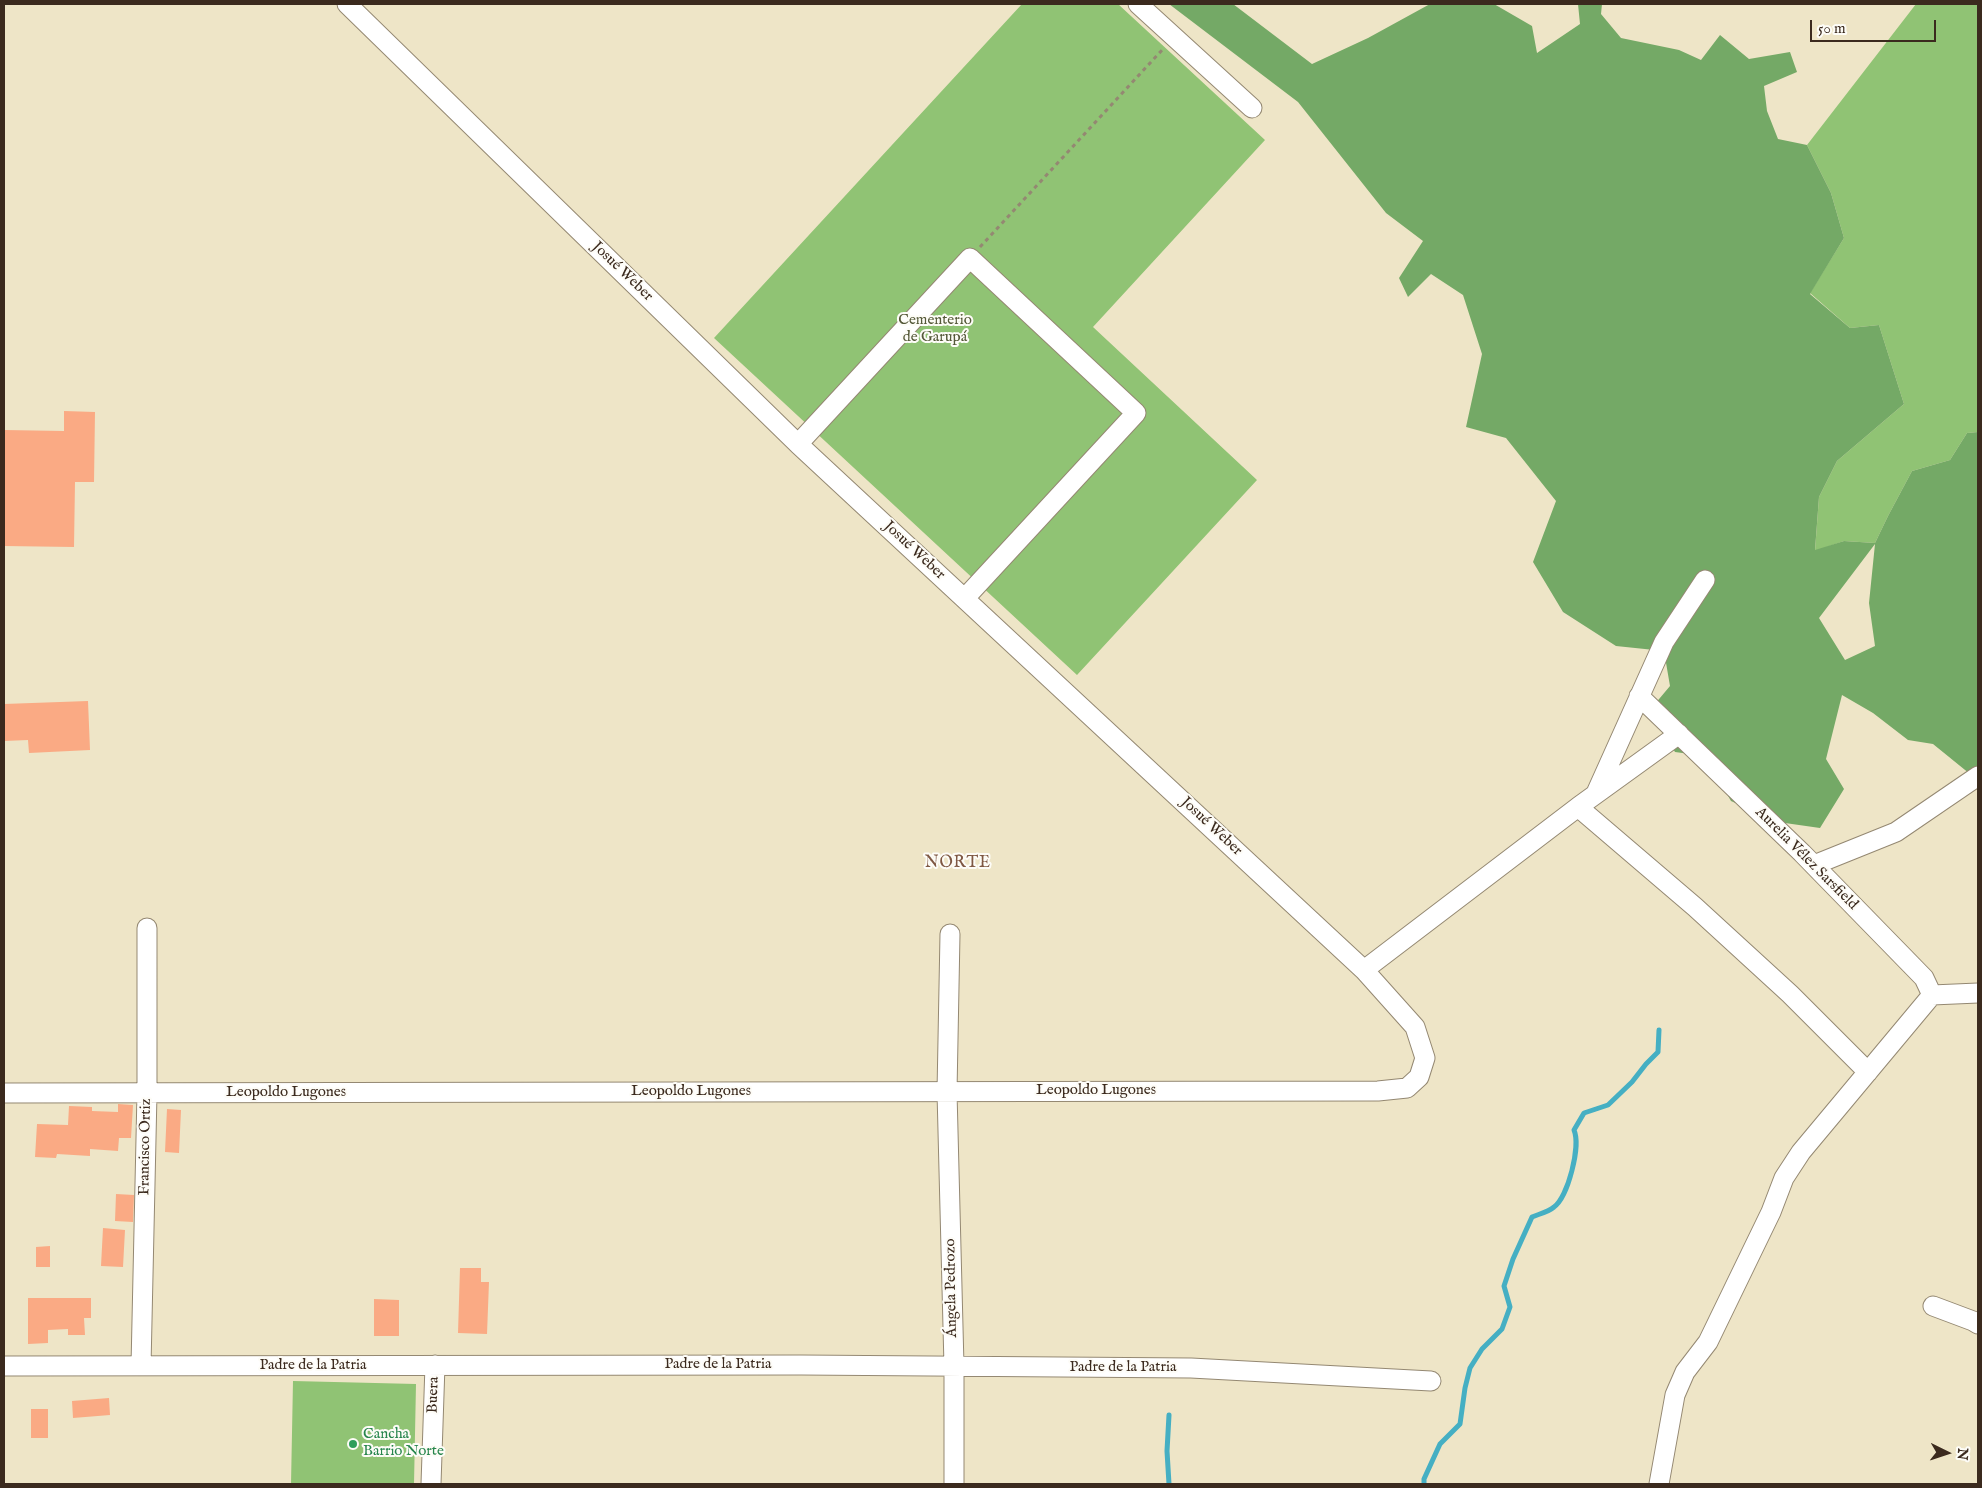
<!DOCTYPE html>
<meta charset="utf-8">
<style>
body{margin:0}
#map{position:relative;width:1982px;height:1488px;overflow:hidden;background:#eee5c7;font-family:"IM FELL English",serif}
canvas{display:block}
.frame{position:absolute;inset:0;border:5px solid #3b2a1e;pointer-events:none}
.north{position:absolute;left:1922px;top:1428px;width:50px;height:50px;-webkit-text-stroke:4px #fdfcf7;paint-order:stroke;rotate:94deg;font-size:14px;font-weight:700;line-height:20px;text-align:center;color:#3b2a1e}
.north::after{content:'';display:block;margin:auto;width:18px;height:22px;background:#3b2a1e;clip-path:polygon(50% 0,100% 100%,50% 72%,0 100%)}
.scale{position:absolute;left:1810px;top:20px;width:126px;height:22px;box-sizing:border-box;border:2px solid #3b2a1e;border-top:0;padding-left:6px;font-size:15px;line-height:18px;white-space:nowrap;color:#3b2a1e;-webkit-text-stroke:4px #fdfcf7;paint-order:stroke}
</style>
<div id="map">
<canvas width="1982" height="1488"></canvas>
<div class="frame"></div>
<div class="north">N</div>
<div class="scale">50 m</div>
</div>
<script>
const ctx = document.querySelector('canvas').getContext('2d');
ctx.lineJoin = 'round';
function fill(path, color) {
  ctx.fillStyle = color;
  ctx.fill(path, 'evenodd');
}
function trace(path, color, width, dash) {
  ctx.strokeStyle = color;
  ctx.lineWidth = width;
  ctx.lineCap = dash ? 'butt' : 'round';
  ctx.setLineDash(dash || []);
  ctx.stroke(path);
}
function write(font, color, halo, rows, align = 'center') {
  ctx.font = font + ' "IM FELL English",serif';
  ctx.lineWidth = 4;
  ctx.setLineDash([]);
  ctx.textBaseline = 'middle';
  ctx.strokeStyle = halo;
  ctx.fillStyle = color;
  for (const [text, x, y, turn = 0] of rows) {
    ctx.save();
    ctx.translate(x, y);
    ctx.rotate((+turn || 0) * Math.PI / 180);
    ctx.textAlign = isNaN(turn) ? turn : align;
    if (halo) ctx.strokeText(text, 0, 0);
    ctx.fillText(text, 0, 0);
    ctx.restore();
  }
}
const green = new Path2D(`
 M1022,4H1118L1265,140L1093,327L1257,480L1077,675L714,338Z
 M1916,4H1978V432L1967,433L1950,460L1912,471L1888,516L1875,543L1844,541L1815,551L1819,497L1837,461L1904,404L1879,325L1850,328L1810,293L1844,238L1831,193L1807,145Z
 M293,1381L416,1384L414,1484H291Z`);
const forest = new Path2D(`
 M1169,4H1233L1312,64L1368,38L1430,4H1494L1532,26L1537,53L1580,24L1578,4H1602L1601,14L1621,38L1679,50L1701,60L1720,35L1749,59L1790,52L1797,72L1764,86L1767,111L1778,139L1807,145L1831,193L1844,238L1810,294L1850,328L1879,325L1904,404L1837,461L1819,497L1815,550L1844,541L1875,543L1888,516L1912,471L1950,460L1967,433L1978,432V784L1970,774L1933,744L1908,740L1873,713L1842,695L1826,759L1844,789L1820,828L1778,822L1731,801L1705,756L1675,752L1649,711L1670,686L1664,651L1616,646L1563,612L1533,562L1556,501L1506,438L1466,427L1482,354L1463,295L1431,274L1408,297L1399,278L1423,241L1386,213L1298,102ZM1875,544L1869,603L1875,646L1845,660L1819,618Z`);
const stream = new Path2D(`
 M1169,1484L1167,1451L1169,1415
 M1424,1484V1479L1440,1444L1460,1424L1465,1388L1470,1368L1482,1349L1502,1329L1510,1307L1504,1286L1513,1259L1532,1217C1539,1214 1548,1212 1554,1207C1568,1197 1581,1146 1574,1130L1584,1113L1608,1105L1632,1082L1646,1064L1658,1052L1659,1030`);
const building = new Path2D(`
 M64,411L95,412L94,482H75L74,547L4,546V430L64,431Z
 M88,701L90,750L29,753L28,740L4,741V704Z
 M118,1104L133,1105L131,1138H119L118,1151L90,1149V1156L57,1154L56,1158L35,1157L37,1124L68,1125L69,1106L92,1107V1111L118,1112Z
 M167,1109L181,1110L179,1153L165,1152Z
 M116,1194L134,1195L133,1222L115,1221Z
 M103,1228L125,1230L123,1267L101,1266Z
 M50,1246V1267H36V1247Z
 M460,1268H481V1282H489L487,1334L458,1333Z
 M28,1298H91V1318H84L85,1335H68V1329L48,1330V1343L28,1344Z
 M374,1299L399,1300V1336H374Z
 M109,1398L110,1415L73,1418L72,1401Z
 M31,1409H48V1438H31Z`);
const path = new Path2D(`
 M980,247L1163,49`);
const minor = new Path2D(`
 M1138,4L1252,108
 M798,444L970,258L1136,413L965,598
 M1639,696L1802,853L1924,978L1932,995L1978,993
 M1597,791L1664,642L1705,580
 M1578,807L1695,907L1790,994L1868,1072
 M1814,865L1896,832L1978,776
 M950,934L947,1092L954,1366V1484
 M1364,970L1578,807L1679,734
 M4,1093L1378,1091L1407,1088L1419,1077L1425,1058L1415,1027L1364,970L798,444L347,4
 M1933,1306L1973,1321L1978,1324
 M4,1366L801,1365L1191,1368L1431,1381
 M141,1366L147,1093V928
 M431,1484L435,1365
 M1659,1484L1675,1395L1685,1372L1708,1342L1771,1212L1784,1178L1801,1152L1932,995`);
const markers = [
 [353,1444,5,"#2e9e5b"]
];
const streetNames = [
 ["Josué Weber",622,272,44],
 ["Josué Weber",914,551,43],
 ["Josué Weber",1211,827,43],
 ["Aurelia Vélez Sarsfield",1806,859,45],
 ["Leopoldo Lugones",1096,1091],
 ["Leopoldo Lugones",691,1092],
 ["Leopoldo Lugones",286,1093],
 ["Francisco Ortiz",146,1147,-89],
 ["Ángela Pedrozo",952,1288,-91],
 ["Padre de la Patria",718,1365],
 ["Padre de la Patria",313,1366],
 ["Padre de la Patria",1123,1368],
 ["Buera",434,1395,-88]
];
const parkNames = [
 ["Cementerio",935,321],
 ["de Garupá",935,338]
];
const leisureNames = [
 ["Cancha",363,1435],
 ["Barrio Norte",363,1452]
];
const neighbourhoodNames = [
 ["NORTE",958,864]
];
fill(green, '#90c374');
fill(forest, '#74a966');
trace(stream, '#45afc3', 5);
fill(building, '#faaa84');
trace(minor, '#948872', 21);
trace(path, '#948872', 3, [4, 4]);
trace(minor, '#fff', 19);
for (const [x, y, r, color] of markers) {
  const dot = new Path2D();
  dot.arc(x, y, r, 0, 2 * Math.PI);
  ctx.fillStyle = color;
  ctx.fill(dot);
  trace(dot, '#fdfcf7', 2);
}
write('15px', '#3b2a1e', '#fdfcf7', streetNames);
write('15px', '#545838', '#fdfcf7', parkNames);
write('15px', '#27864d', '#fdfcf7', leisureNames, 'left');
ctx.letterSpacing = '1px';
write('16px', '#7e5742', '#fdfcf7', neighbourhoodNames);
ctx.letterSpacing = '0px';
</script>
